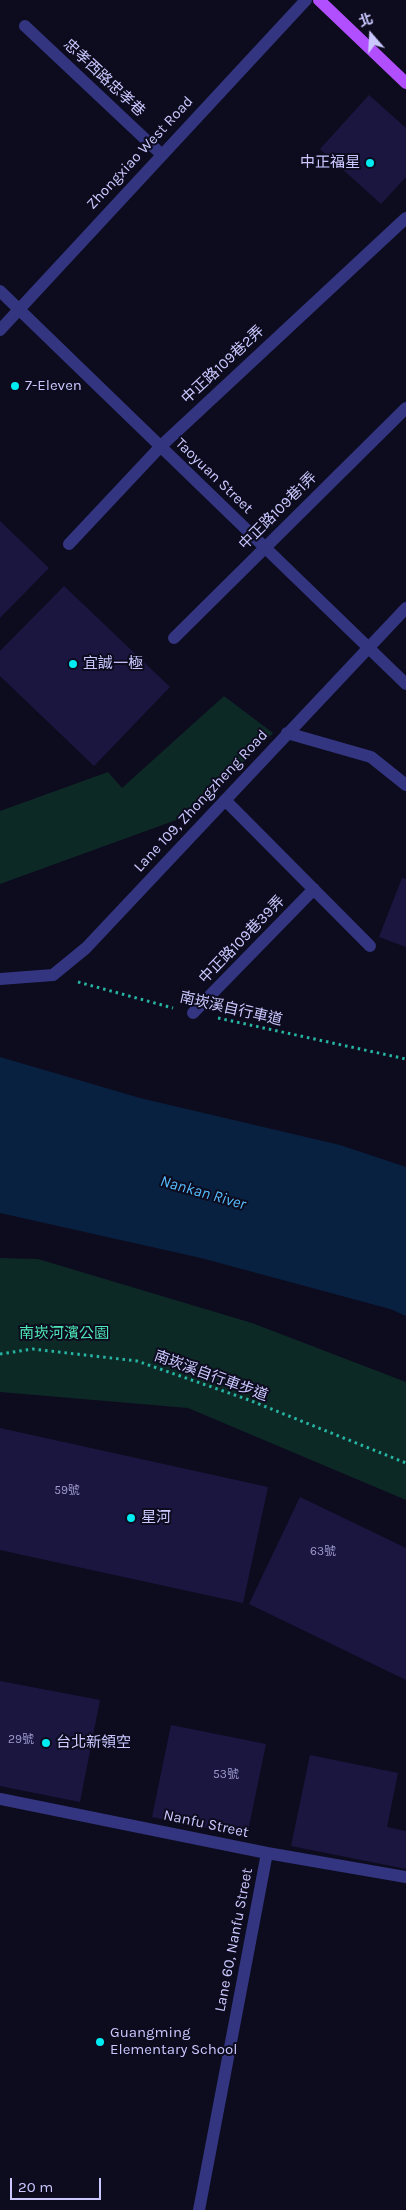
<!DOCTYPE html>
<meta charset="utf-8">
<style>
body{margin:0}
#map{position:relative;width:406px;height:2210px;overflow:hidden;background:#0d0b1e;font-family:Karla,"Noto Sans TC",sans-serif}
canvas{display:block}
.north{position:absolute;left:346px;top:10px;width:50px;height:50px;-webkit-text-stroke:4px #0d0b1e;paint-order:stroke;rotate:341deg;font-size:14px;font-weight:700;line-height:20px;text-align:center;color:#cac8ff}
.north::after{content:'';display:block;margin:auto;width:18px;height:22px;background:#cac8ff;clip-path:polygon(50% 0,100% 100%,50% 72%,0 100%)}
.scale{position:absolute;left:10px;top:2178px;width:91px;height:22px;box-sizing:border-box;border:2px solid #cac8ff;border-top:0;padding-left:6px;font-size:15px;line-height:18px;white-space:nowrap;color:#cac8ff;-webkit-text-stroke:4px #0d0b1e;paint-order:stroke}
</style>
<div id="map">
<canvas width="406" height="2210"></canvas>
<div class="north">北</div>
<div class="scale">20 m</div>
</div>
<script>
const ctx = document.querySelector('canvas').getContext('2d');
ctx.lineJoin = 'round';
function fill(path, color) {
  ctx.fillStyle = color;
  ctx.fill(path, 'evenodd');
}
function trace(path, color, width, dash) {
  ctx.strokeStyle = color;
  ctx.lineWidth = width;
  ctx.lineCap = dash ? 'butt' : 'round';
  ctx.setLineDash(dash || []);
  ctx.stroke(path);
}
function write(font, color, halo, rows, align = 'center') {
  ctx.font = font + ' Karla,"Noto Sans TC",sans-serif';
  ctx.lineWidth = 4;
  ctx.setLineDash([]);
  ctx.textBaseline = 'middle';
  ctx.strokeStyle = halo;
  ctx.fillStyle = color;
  for (const [text, x, y, turn = 0] of rows) {
    ctx.save();
    ctx.translate(x, y);
    ctx.rotate((+turn || 0) * Math.PI / 180);
    ctx.textAlign = isNaN(turn) ? turn : align;
    if (halo) ctx.strokeText(text, 0, 0);
    ctx.fillText(text, 0, 0);
    ctx.restore();
  }
}
const green = new Path2D(`
 M224,696L273,733L190,815L0,884V811L108,772L122,788Z
 M0,1258L38,1259L252,1323L406,1382V1500L188,1408L0,1392Z`);
const water = new Path2D(`
 M0,1057L140,1098L340,1145L406,1167V1316L390,1309L201,1258L0,1213Z`);
const building = new Path2D(`
 M369,95L406,128V177L381,204L320,149Z
 M0,521L49,568L0,618Z
 M64,586L170,687L94,766L0,676V651Z
 M402,878L406,879V947L379,937Z
 M0,1428L268,1487L243,1603L0,1550Z
 M300,1497L406,1548V1680L249,1604Z
 M0,1681L100,1700L80,1802L0,1786Z
 M171,1725L266,1744L247,1836L152,1817Z
 M310,1755L398,1773L387,1827L406,1831V1869L291,1846Z`);
const path = new Path2D(`
 M78,982L173,1008
 M218,1018L406,1059
 M0,1354L33,1349L137,1361L249,1400L406,1463`);
const minor = new Path2D(`
 M25,26L161,154
 M0,291L406,684
 M0,330L306,0
 M69,544L161,446L406,218
 M174,638L406,408
 M287,733L371,757L406,785
 M225,800L370,946
 M0,979L53,975L86,948L406,608
 M193,1013L314,889
 M0,1799L267,1853L406,1877
 M199,2210L267,1853`);
const major = new Path2D(`
 M319,0L406,83`);
const markers = [
 [370,163,5,"#00ecf3"],
 [15,386,5,"#00ecf3"],
 [73,664,5,"#00ecf3"],
 [131,1518,5,"#00ecf3"],
 [46,1743,5,"#00ecf3"],
 [100,2042,5,"#00ecf3"]
];
const numberNames = [
 ["59號",67,1491],
 ["63號",323,1552],
 ["29號",21,1740],
 ["53號",226,1775]
];
const streetNames = [
 ["忠孝西路忠孝巷",104,78,43],
 ["Zhongxiao West Road",140,153,-47],
 ["中正路109巷2弄",223,365,-43],
 ["Taoyuan Street",214,476,44],
 ["中正路109巷1弄",278,511,-45],
 ["Lane 109, Zhongzheng Road",201,801,-47],
 ["中正路109巷39弄",242,940,-46],
 ["南崁溪自行車道",231,1009,13],
 ["南崁溪自行車步道",211,1376,20],
 ["Nanfu Street",206,1824,12],
 ["Lane 60, Nanfu Street",234,1940,-79]
];
const poiNames = [
 ["中正福星",360,163,"right"],
 ["7-Eleven",25,386],
 ["宜誠一極",83,664],
 ["星河",141,1518],
 ["台北新領空",56,1743],
 ["Guangming",110,2033],
 ["Elementary School",110,2050]
];
const parkNames = [
 ["南崁河濱公園",64,1334]
];
const waterNames = [
 ["Nankan River",203,1193,16]
];
fill(green, '#0d2926');
fill(water, '#082140');
fill(building, '#1b1640');
trace(path, '#26b5a2', 3, [2.5, 4]);
trace(minor, '#333580', 12);
trace(major, '#b14fff', 12);
for (const [x, y, r, color] of markers) {
  const dot = new Path2D();
  dot.arc(x, y, r, 0, 2 * Math.PI);
  ctx.fillStyle = color;
  ctx.fill(dot);
  trace(dot, '#0d0b1e', 2);
}
write('12px', '#9e9ccf', null, numberNames);
write('15px', '#cac8ff', '#0d0b1e', streetNames);
write('15px', '#cac8ff', '#0d0b1e', poiNames, 'left');
write('15px', '#4ee5b5', '#0d0b1e', parkNames);
write('italic 16px', '#56bdff', '#0d0b1e', waterNames);
</script>
